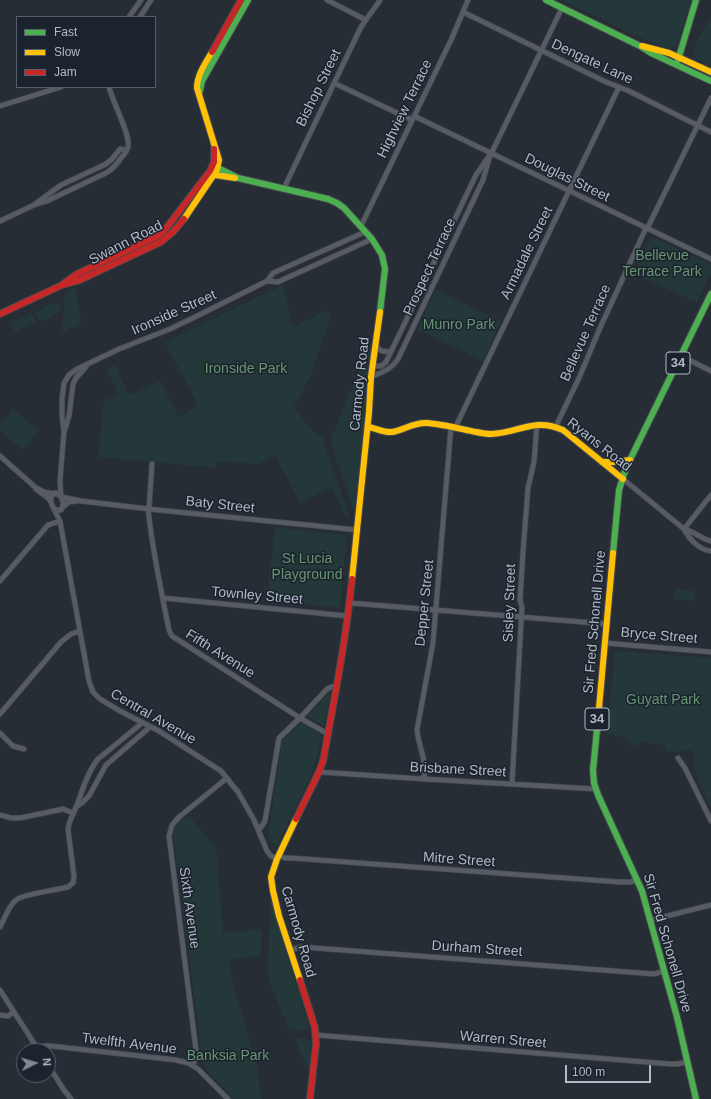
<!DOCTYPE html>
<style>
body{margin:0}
#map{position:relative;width:711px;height:1099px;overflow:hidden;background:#272d34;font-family:Arial,sans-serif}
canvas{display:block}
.legend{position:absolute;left:16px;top:16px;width:140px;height:72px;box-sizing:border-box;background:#1b232e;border:1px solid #575f6b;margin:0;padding:5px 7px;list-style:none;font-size:12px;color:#b0b9c6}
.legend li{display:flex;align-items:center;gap:8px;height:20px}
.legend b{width:20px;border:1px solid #575f6b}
.north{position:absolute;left:16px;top:1043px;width:40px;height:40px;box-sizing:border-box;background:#1b232e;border:1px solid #575f6b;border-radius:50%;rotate:85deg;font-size:11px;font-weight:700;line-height:16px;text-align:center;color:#b0b9c6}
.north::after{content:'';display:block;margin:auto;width:14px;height:18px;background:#808893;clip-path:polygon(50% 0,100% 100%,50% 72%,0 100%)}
.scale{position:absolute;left:565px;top:1065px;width:86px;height:18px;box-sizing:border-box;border:2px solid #b0b9c6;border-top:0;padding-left:5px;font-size:12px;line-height:14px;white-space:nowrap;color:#b0b9c6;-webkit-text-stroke:3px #1b232e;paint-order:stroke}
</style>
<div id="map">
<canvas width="711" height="1099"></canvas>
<ul class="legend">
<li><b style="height:5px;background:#4caf50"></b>Fast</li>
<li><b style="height:5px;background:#ffc107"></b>Slow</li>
<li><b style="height:5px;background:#c62828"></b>Jam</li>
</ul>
<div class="north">N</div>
<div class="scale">100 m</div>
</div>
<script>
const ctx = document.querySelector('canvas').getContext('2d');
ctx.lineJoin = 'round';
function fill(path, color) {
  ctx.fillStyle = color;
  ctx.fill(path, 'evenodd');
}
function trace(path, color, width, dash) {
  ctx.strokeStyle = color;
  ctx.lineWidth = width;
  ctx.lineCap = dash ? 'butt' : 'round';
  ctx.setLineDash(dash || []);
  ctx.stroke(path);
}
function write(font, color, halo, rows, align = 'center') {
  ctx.font = font + ' Arial,sans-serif';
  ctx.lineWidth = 3;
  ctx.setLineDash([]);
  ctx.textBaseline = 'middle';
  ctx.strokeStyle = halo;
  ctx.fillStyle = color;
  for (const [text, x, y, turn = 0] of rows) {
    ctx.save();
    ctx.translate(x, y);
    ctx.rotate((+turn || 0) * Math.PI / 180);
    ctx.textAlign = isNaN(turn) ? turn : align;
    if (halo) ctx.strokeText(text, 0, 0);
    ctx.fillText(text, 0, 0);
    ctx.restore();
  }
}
const green = new Path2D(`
 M562,0H691L689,9L676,46L673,47L667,48L634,35Z
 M711,16V67L696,58L693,51L694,47Z
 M653,237L711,265V273L697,302L634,274L650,239Z
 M283,285L293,327L327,310L331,316L311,374L294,407L314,433L324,438L325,446L350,517L347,519L332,487L300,503L275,455L259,464L217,461L216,468L98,457L104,400L119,395L107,368L115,365L129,395L160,381L179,418L198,405L165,342Z
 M75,288L82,323L62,333L65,292Z
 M436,290L501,321L483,361L417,329Z
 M57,301L61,311L40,322L35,312Z
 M32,313L36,322L15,332L11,323Z
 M372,339L355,515L330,441Z
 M13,409L39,431L23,450L0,431V425Z
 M275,527L347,535L340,608L267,600Z
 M675,589L695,591L694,601L674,599Z
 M615,651L711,658V806C707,797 695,777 695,769C694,762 699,753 690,750C685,748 682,752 678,753C674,753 669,751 666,751V746L639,741L638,746L630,745L628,743L627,738L607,735Z
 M329,692L330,697L324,726L307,716Z
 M302,722L321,734V741L314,769L277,846L270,841L269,831L282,739Z
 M188,815L216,848L223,933L262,929L261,956L229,959L234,991L238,1001L258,1070L261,1099H233L208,1072L203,1063L173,835L176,824Z
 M270,894L310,1030C303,1030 294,1032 288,1027L268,978Z
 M294,1038L311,1040L310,1071Z`);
const street = new Path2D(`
 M327,0L366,20
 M463,12L606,82L629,91L711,132
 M129,17L141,0
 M140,17L151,0
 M334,83L412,120
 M0,106L61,87
 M414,116L711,259
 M284,188L360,29C366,18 374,10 380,0
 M35,204L61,185L106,164L112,159L120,149H122L126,151
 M0,221L34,205L47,201L106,173C113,169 117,164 121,158C124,155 127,151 128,147C131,135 112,101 109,87
 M361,226L452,38L468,0
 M647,229L711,98
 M267,281L278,282L372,239
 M375,346L382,351L390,352
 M681,356L711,371
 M372,366H381L386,362L476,175L493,150L562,8
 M371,377C382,372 391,370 398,359L483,180L490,156
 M556,426L579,378L600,328L646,228
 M455,428L619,87
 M65,430L69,416L73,384L76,378L86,367
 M0,456L35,487L44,492L55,494
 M623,479L684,529C694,531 701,539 711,541
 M36,489C41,494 48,496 51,502
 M55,493C63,495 65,504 61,510H55C51,505 48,497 55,493Z
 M61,497L60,481L64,432L62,416V399L64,383L69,375L77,369L119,349L170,329L193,318L267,281L273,273L365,232
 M62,497L81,501L158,510L358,530
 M63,507L69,502L77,501
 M148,508C152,549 161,590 169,630L172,636L300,718L328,734
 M149,508L152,464
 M54,509L60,521L89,681L93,692L100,699L120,711L159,731L221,771L238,792L254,820L267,851L271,856L277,859
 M684,529L711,495
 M684,529C689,539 699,550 711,551
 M0,581L48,525L60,521
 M163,598L348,616
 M350,603L607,624
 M605,643L711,652
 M0,714L61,642L71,634L80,631
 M0,733L13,746L24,749
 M678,758L685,768L711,821
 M319,772L424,779L596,789
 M424,779L425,765L418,737L417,730L433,643L451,427
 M512,784L522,607L520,600L523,552L528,488L534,462L537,424
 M76,807L83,802L89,796L106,765L150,727
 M0,815L11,818H20L63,809L73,813
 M259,830L265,821L279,738L300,718L327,689L331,687L337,686
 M279,855L285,858H291L620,882H630L638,880
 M651,920L711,905
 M0,927C4,920 9,905 16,900C23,894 57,890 68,887L73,883L74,877L68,829C69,820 74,813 77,805C82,791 88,771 98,759L142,723
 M289,950L302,947L654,974L664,971
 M0,990L39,1051
 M0,1015L8,1016L14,1012
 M316,1035L670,1064H677L687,1062
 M37,1049L44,1046H51L176,1060L188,1063L198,1069L228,1099
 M48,1065L64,1090L71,1099
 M193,1065L195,1059L196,1050L169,836L172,825L179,817L227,778`);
const fast = new Path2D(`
 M546,0L640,46L651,53L711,81
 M678,60L696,0
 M200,91L202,81L248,0
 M212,168H218L238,178L328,199L337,203L344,208L372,239L382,255L385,269L380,312
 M613,553L619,490L626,468L711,294
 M598,719L593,770L594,783L598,795L642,891L677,1017L696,1099`);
const slow = new Path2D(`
 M642,46L669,53L711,72
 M213,171L215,175L235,178
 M184,219L217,170L219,160L197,88C197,75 205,64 212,52
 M368,427C376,428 383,433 392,432C404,430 414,422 427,423C442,424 461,429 476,432C481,433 486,434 491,434C519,433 534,417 563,430L623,479
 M602,462H613L630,460
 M352,579L369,412L371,377L380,312
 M598,719L613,553
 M296,819L277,859L271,877L273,891L279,916L300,980`);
const jam = new Path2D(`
 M212,52L241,0
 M63,284L77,274L158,236L164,231L210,171L214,162V149
 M0,314L62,285L80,280L161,242L173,232L184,219
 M296,819L319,772L323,761C334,701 346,640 352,579
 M300,980L315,1028L316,1044L310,1099`);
const shields = [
 [678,363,24],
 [597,719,24]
];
const shieldNames = [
 ["34",678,363],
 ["34",597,719]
];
const streetNames = [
 ["Dengate Lane",592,62,25],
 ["Bishop Street",319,88,-64],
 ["Highview Terrace",405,109,-64],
 ["Douglas Street",567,178,26],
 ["Swann Road",126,243,-27],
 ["Armadale Street",527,253,-64],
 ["Prospect Terrace",430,267,-65],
 ["Ironside Street",174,313,-24],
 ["Bellevue Terrace",586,333,-66],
 ["Carmody Road",360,384,-84],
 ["Ryans Road",599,445,38],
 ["Baty Street",220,505,6],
 ["Townley Street",257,596,5],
 ["Depper Street",425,603,-84],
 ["Sisley Street",510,603,-88],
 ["Sir Fred Schonell Drive",595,622,-85],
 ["Bryce Street",659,636,5],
 ["Fifth Avenue",220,654,32],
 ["Central Avenue",153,717,30],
 ["Brisbane Street",458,770,3],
 ["Mitre Street",459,860,4],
 ["Sixth Avenue",189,908,82],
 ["Carmody Road",298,932,74],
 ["Sir Fred Schonell Drive",667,943,74],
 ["Durham Street",477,949,4],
 ["Warren Street",503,1040,5],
 ["Twelfth Avenue",129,1044,7]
];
const parkNames = [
 ["Bellevue",662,256],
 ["Terrace Park",662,272],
 ["Munro Park",459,325],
 ["Ironside Park",246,369],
 ["St Lucia",307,559],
 ["Playground",307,575],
 ["Guyatt Park",663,700],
 ["Banksia Park",228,1056]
];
fill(green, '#243739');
trace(street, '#45494f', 6);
trace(fast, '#45494f', 8);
trace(slow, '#45494f', 8);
trace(jam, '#45494f', 8);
trace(street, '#575b63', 4.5);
trace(fast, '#4caf50', 6);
trace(slow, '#ffc107', 6);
trace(jam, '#c62828', 6);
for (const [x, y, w] of shields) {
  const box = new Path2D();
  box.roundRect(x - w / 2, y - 11, w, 22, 3);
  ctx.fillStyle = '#1b232e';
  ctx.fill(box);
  trace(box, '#b0b9c6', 1);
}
write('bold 13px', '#b0b9c6', null, shieldNames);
write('14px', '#b0b9c6', '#1b232e', streetNames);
write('14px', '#689672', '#1b232e', parkNames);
</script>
